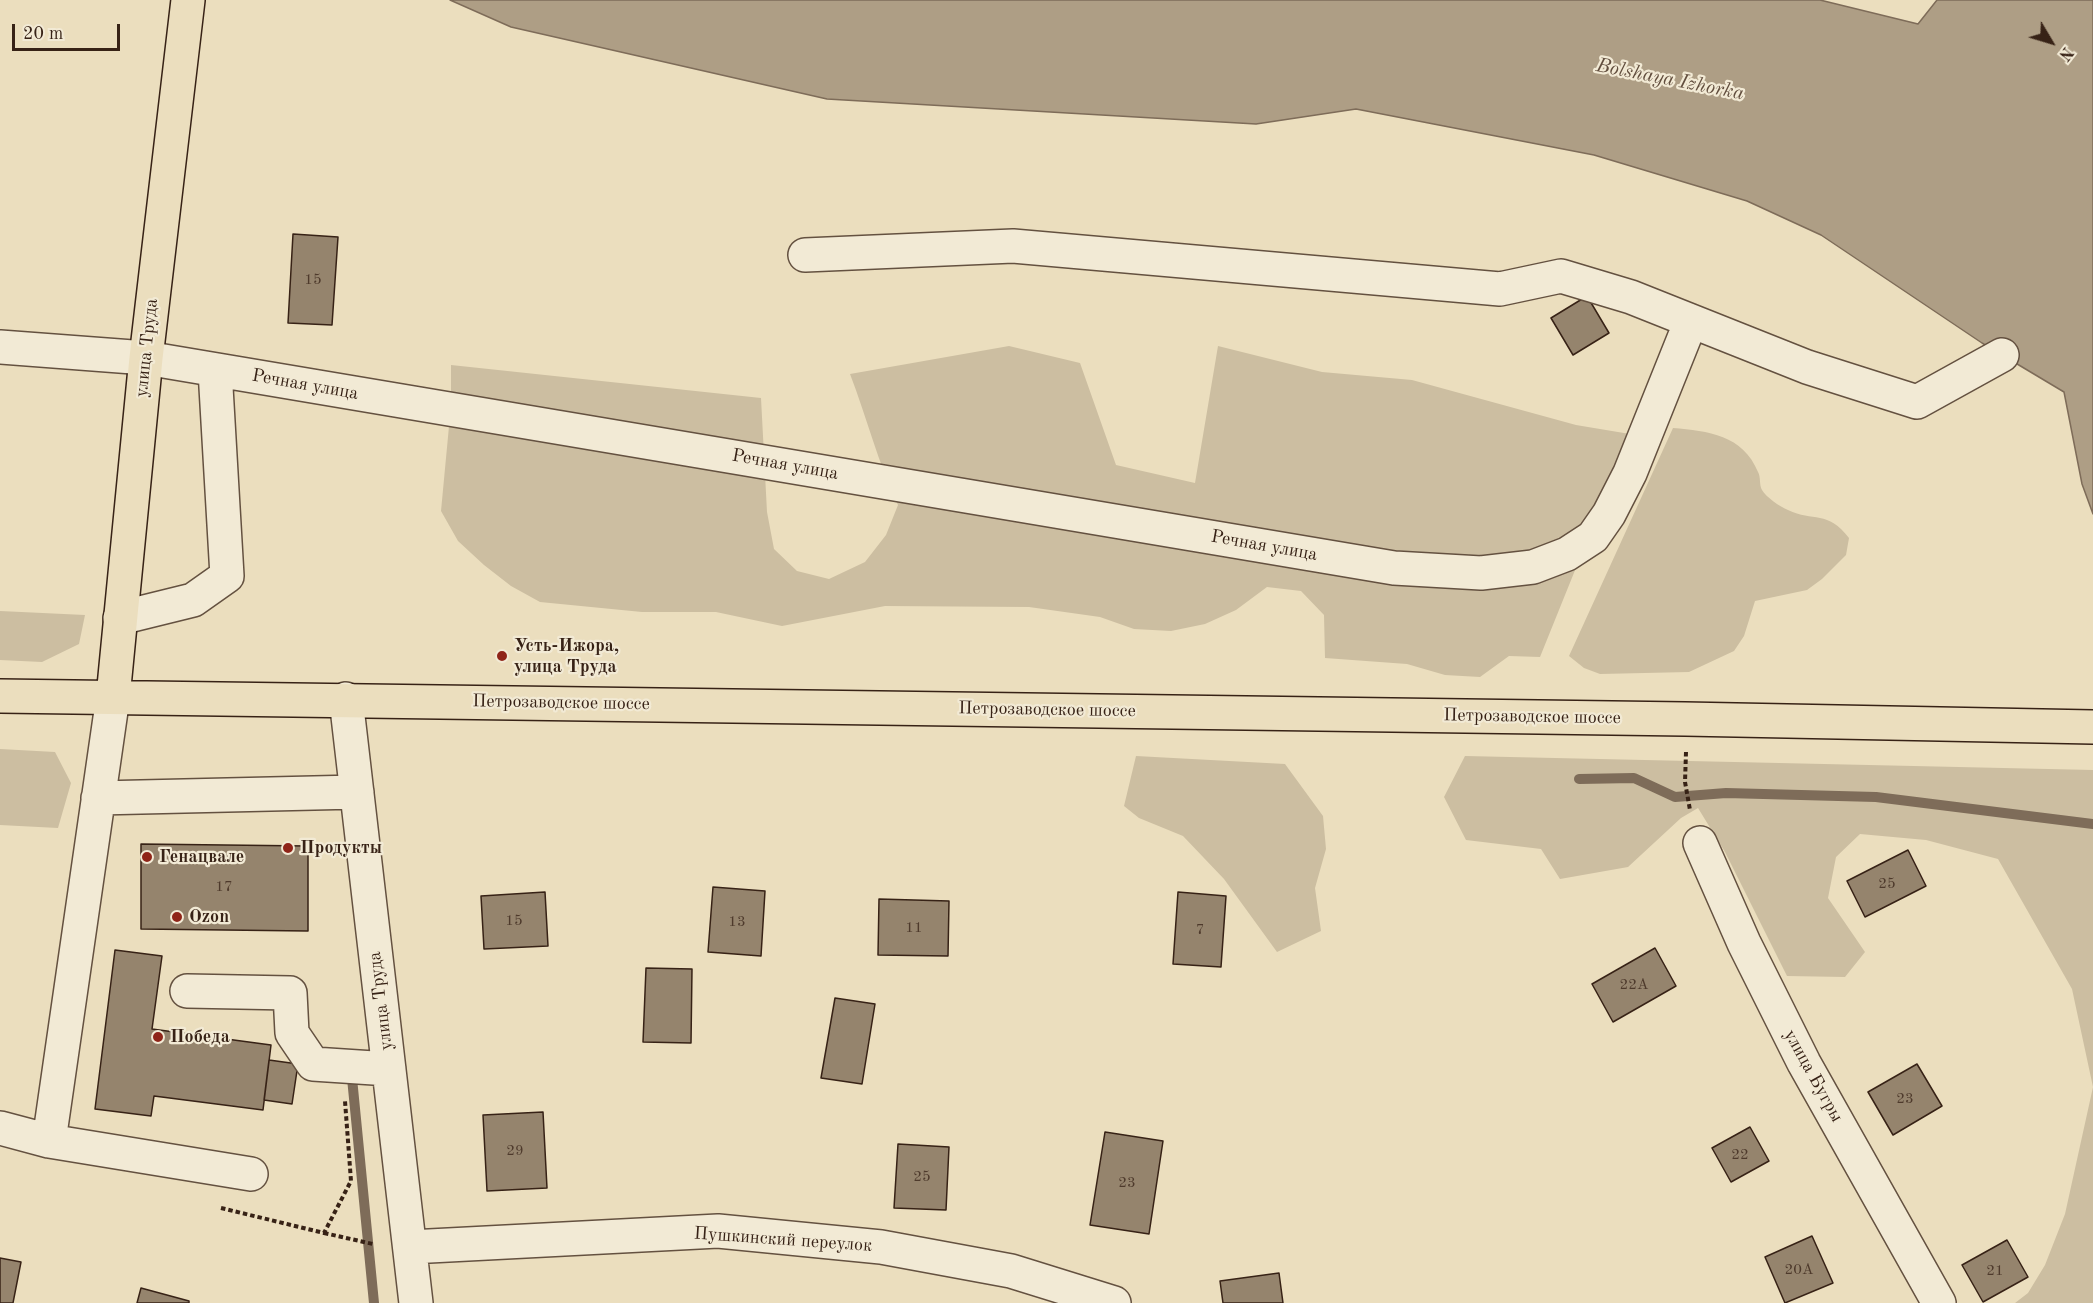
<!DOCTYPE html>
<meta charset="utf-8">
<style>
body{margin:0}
#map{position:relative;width:2093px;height:1303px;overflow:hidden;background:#ebdebe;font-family:"Old Standard TT",serif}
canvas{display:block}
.north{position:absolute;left:2021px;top:12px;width:60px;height:60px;-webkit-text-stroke:4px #f2ead5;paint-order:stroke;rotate:128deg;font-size:16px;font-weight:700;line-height:24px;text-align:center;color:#372216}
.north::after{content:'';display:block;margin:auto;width:21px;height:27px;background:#372216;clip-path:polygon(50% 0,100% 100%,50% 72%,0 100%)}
.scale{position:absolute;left:12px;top:24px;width:108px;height:27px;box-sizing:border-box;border:3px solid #372216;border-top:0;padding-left:8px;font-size:18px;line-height:21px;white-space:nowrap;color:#372216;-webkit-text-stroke:4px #f2ead5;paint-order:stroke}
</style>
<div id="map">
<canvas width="2093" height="1303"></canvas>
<div class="north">N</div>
<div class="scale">20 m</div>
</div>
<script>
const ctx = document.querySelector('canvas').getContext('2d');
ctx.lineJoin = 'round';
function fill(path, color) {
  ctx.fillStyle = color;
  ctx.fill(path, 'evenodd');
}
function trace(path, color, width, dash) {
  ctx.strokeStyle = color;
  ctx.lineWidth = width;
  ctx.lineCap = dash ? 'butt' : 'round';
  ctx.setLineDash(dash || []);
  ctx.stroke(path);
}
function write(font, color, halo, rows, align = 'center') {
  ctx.font = font + ' "Old Standard TT",serif';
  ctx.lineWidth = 4.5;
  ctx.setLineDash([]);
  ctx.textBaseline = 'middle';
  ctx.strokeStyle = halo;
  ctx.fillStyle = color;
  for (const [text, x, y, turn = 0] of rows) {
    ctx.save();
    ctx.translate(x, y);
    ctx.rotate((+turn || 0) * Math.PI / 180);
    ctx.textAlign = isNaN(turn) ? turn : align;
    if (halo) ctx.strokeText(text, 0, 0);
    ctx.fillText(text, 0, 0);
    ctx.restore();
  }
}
const green = new Path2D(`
 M1009,346L1080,363L1116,465L1195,483L1218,346L1322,372L1412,380L1576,425L1630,434L1540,657L1509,656L1480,677L1445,675L1407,664L1325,658L1324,615L1301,591L1267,587L1236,610L1205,624L1171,631L1134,629L1100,617L1029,607L885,606L782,626L716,612H642L540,602L511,586L484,565L458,541L441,511L451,405V365L761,398L767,512L774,549L797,571L829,579L865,562L886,535L898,505C878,463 867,418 850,374Z
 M1673,428C1708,431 1743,435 1758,472C1761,477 1759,485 1762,490C1766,497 1780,507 1788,510C1813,522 1828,510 1849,538L1846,555L1822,579L1807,590L1755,601L1744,636L1734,651L1689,672L1600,674L1584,668L1569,656Z
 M0,611L85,615L79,644L42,662L0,660Z
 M0,749L55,752L71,783L58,828L0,825Z
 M1136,756L1285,764L1323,816L1326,849L1315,888L1321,931L1277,952L1224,879L1183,836L1139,818L1124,806Z
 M1465,756L2093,770V1303H2015L2028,1293L2045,1265L2065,1214L2093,1087L2072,989L1998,859L1926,840L1860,834L1836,857L1828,898L1865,952L1845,977L1787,976L1725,852L1698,808L1681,818L1628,867L1560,879L1541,849L1466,840L1444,797Z`);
const water = new Path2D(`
 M450,0H1820L1918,24L1937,0H2093V514L2082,484L2064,392L1982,343L1821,235L1747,201L1594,155L1356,109L1256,124L827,99L511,27Z`);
const stream = new Path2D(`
 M1579,779L1634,778L1675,797L1726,793L1876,797L2093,824
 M352,1078L374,1303`);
const building = new Path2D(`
 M293,234L338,237L332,325L288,323Z
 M1587,296L1609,333L1573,355L1551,318Z
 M141,844L308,846V931L141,929Z
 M1908,850L1926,886L1865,917L1847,881Z
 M713,887L765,891L761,956L708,952Z
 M545,892L548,946L484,949L481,896Z
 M1178,892L1226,896L1221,967L1173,964Z
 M879,899L949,901L948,956L878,955Z
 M1655,948L1676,986L1613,1022L1592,984Z
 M115,950L162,956L152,1029L271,1045L263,1110L154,1096L151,1116L95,1109Z
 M646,968L692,969L691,1043L643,1042Z
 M835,998L875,1004L862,1084L821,1078Z
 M269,1060L298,1064L292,1104L264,1100Z
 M1917,1064L1942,1106L1893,1135L1868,1092Z
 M543,1112L547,1188L487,1191L483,1115Z
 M1750,1127L1769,1161L1731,1182L1712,1148Z
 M1105,1132L1163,1141L1149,1234L1090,1225Z
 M898,1144L949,1147L946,1210L894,1208Z
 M1812,1236L1833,1283L1785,1303L1765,1257Z
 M2007,1240L2028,1277L1983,1302L1962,1265Z
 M0,1258L21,1262L13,1303H0Z
 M1279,1273L1283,1303H1223L1220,1281Z
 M141,1288L189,1301V1303H137Z`);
const path = new Path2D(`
 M1686,752L1685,782L1690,810
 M221,1208L324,1233L351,1181L345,1101
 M324,1233L373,1244`);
const minor = new Path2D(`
 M805,255L1013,246L1500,289L1561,276L1631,297L1807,367L1917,402L2002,355
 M0,347L146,358L1394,568L1481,573L1533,567L1567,554L1593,537L1609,514L1630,473L1691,321
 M120,618L193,600L227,576L215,370
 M346,699L416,1303
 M98,798L357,792
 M1700,843L1744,943L1804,1063L1939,1303
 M187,991L290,993L292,1033L313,1064L389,1069
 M0,1128L49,1141L251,1174
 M49,1141L113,697
 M410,1247L718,1231L881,1247L1011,1271L1114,1303`);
const major = new Path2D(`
 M0,696L1685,719L2093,727
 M113,697L146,358L188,0`);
const markers = [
 [502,656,6,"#8f2418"],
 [288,848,6,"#8f2418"],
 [147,857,6,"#8f2418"],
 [177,917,6,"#8f2418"],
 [158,1037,6,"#8f2418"]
];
const numberNames = [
 ["15",313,280],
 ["25",1887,884],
 ["17",224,887],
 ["15",514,921],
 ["13",737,922],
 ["11",914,928],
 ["7",1200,930],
 ["22А",1634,985],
 ["23",1905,1099],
 ["29",515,1151],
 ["22",1740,1155],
 ["25",922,1177],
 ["23",1127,1183],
 ["20А",1799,1270],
 ["21",1995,1271]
];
const streetNames = [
 ["улица Труда",147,348,-84],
 ["Речная улица",305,385,10],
 ["Речная улица",785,465,10],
 ["Речная улица",1264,546,10],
 ["Петрозаводское шоссе",561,703,1],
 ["Петрозаводское шоссе",1047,710,1],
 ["Петрозаводское шоссе",1532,717,1],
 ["улица Труда",381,1001,-97],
 ["улица Бугры",1813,1076,61],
 ["Пушкинский переулок",783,1240,4]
];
const poiNames = [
 ["Усть-Ижора,",514,646],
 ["улица Труда",514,667],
 ["Продукты",300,848],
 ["Генацвале",159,857],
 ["Ozon",189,917],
 ["Победа",170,1037]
];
const waterNames = [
 ["Bolshaya Izhorka",1670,80,11]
];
fill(green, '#ccbea1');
fill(water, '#ae9e85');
trace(water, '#7e6c59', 1.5);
trace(stream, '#7e6c59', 10);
fill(building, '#95846d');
trace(building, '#372216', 1.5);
trace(minor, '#645140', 36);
trace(major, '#372216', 36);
trace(path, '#372216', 4, [4.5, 3]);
trace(minor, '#f2ead5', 33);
trace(major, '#ebdebe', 33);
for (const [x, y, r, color] of markers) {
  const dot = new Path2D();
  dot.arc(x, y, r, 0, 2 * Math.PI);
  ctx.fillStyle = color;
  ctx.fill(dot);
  trace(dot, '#f2ead5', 2);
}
write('15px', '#4e3a2c', null, numberNames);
write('18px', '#372216', '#f2ead5', streetNames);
write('bold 18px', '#372216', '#f2ead5', poiNames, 'left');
write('italic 20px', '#614d3d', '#f2ead5', waterNames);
</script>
